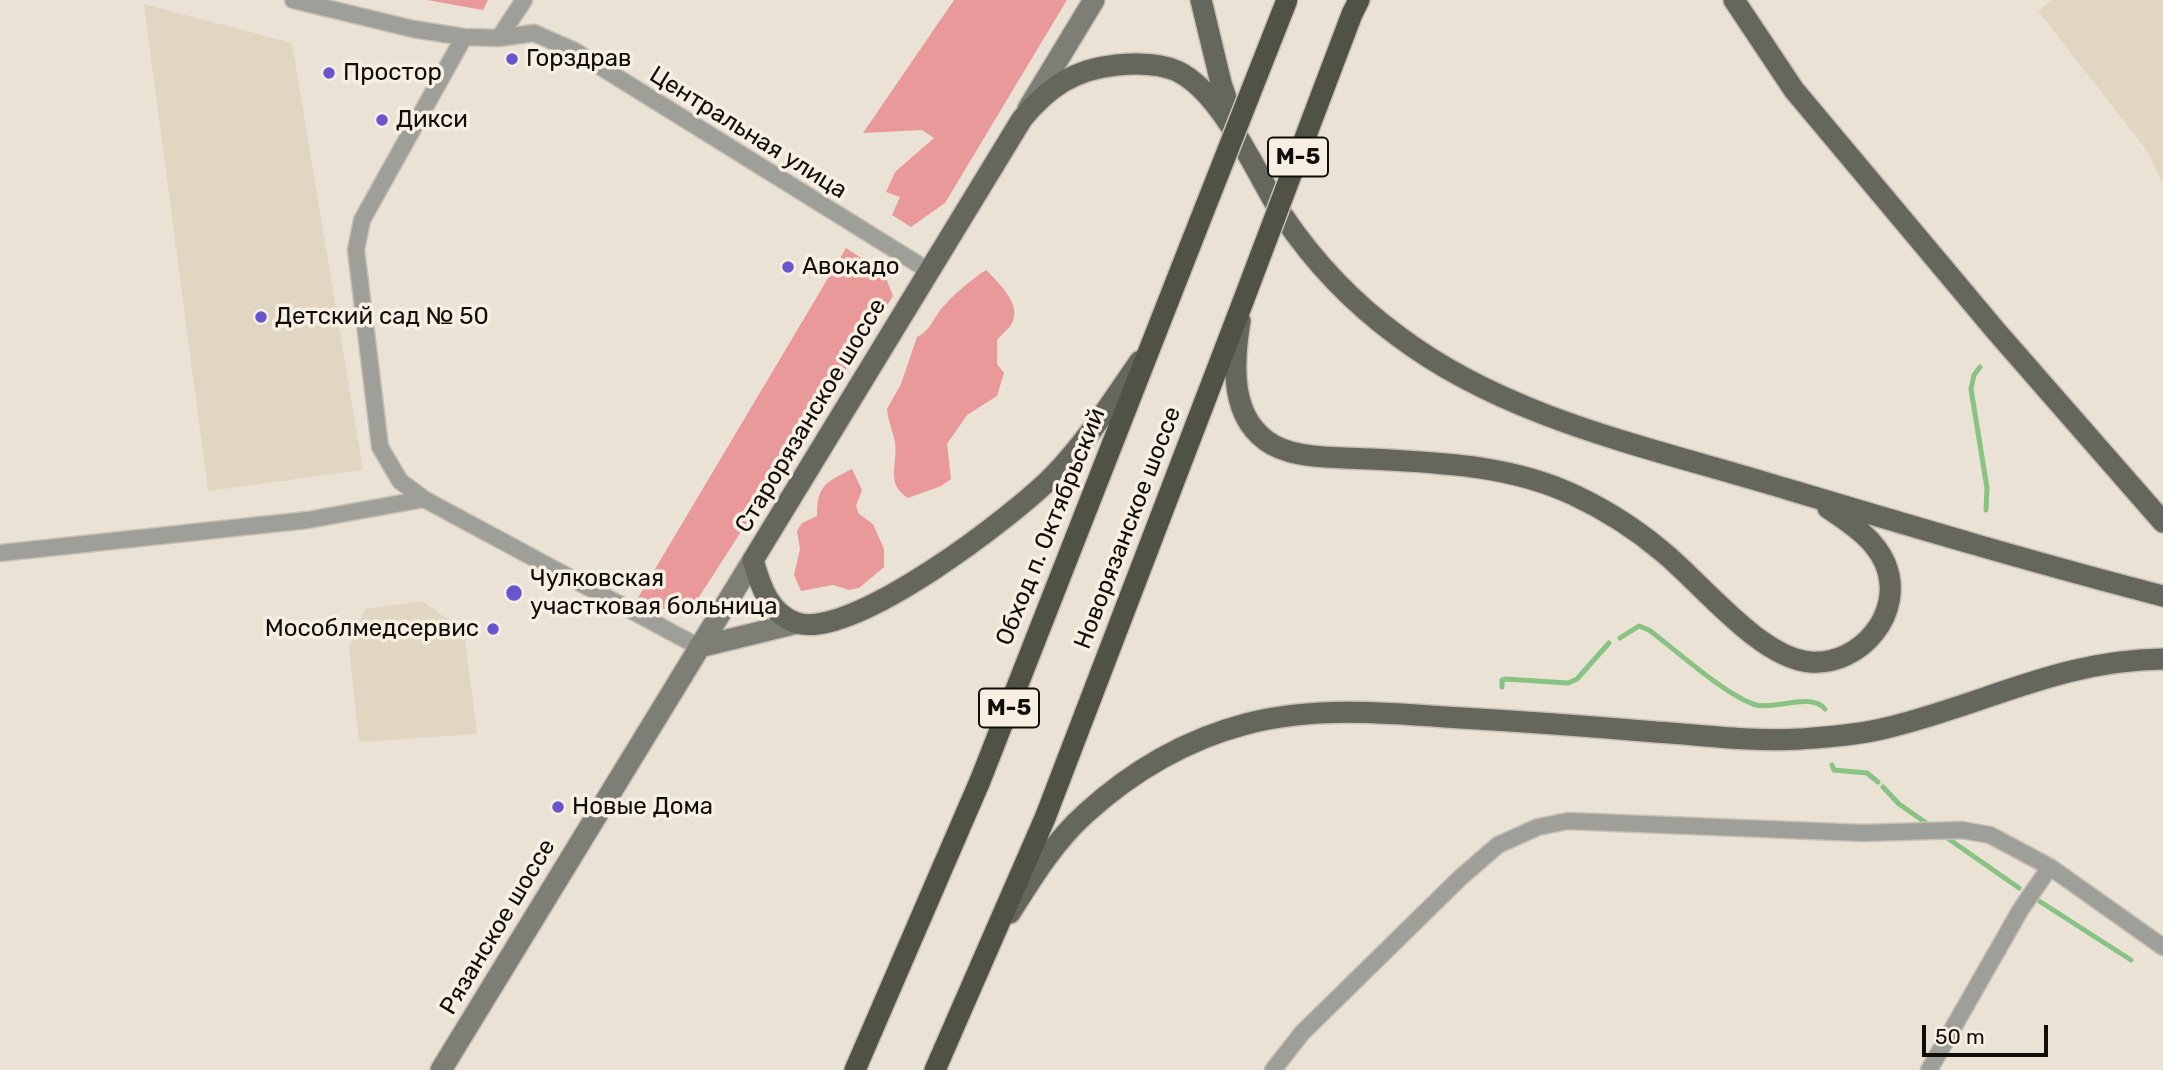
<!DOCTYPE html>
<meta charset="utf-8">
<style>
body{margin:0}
#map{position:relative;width:2163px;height:1070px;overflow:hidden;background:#eae2d5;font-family:Rubik,sans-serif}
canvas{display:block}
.scale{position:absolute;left:1922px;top:1025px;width:126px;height:32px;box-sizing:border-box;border:4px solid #100e0a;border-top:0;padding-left:9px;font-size:21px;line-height:24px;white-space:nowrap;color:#100e0a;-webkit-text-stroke:5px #f7efe2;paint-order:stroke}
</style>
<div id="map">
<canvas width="2163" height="1070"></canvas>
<div class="scale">50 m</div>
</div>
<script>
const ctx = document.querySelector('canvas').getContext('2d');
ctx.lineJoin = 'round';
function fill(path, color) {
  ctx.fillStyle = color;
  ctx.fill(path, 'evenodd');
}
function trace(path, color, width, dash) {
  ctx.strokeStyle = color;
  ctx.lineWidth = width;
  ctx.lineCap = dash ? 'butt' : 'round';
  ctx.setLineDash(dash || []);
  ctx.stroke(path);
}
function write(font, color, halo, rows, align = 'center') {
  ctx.font = font + ' Rubik,sans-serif';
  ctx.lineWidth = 7;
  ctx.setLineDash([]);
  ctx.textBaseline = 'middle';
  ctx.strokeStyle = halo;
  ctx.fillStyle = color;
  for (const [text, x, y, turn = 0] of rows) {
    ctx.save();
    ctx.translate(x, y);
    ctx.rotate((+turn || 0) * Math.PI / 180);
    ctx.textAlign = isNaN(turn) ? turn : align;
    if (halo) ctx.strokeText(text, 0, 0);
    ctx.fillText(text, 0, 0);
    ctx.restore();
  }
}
const built = new Path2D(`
 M2052,0H2163V186L2148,152L2038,11Z
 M144,4L292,43L363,470L208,491Z
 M422,601L464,631L477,734L359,742L349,648L365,609Z`);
const green = new Path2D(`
 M427,0H488L483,10Z
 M954,0H1067L945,203L911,227L892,215L900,197L886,192L895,172L934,138L922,130L863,133Z
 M846,248L884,273L893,296L697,600L664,609L636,601Z
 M986,270C998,282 1022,304 1012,323C1009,329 1001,335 997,340V364L1004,373L997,396L967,415L947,444L951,479L941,486L908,498C885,484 898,465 895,442C893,432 888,420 887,409L901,384L917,337C929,331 931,323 939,312C949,298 972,279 986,270Z
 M852,469L862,490L856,506L859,514L873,524L884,549V567L859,588L849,590L833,585L801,591L794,575L800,549L797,531L802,523L817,516C817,485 826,482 852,469Z`);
const stream = new Path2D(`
 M1980,367L1974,375L1971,389L1987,488L1986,510
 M1620,638L1639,626L1649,630C1676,650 1726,696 1756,705C1775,710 1811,692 1825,709
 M1502,687V680L1505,679L1568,683L1577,679L1609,643
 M1832,765L1834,770L1867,773L1878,782
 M1883,787L1899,804L1932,827
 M1943,835L2019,888
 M2036,899L2131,960`);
const street = new Path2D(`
 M293,0L413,29L464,37L499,38L534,33L575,51L929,271
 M464,37L362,220L356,250L380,447L400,481L424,499L699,647
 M499,38L524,0
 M0,553L308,520L424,499
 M1273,1070L1302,1033L1460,878L1498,845L1538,827L1568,821L1863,833L1962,830L1990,835L2050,867L2163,947
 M1929,1070L2021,909L2050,867`);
const secondary = new Path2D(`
 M1028,109L1094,0
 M699,647L797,623
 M441,1070L753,560`);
const primary = new Path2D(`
 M1201,0L1221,83L1234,122
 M1734,0L1794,90L1996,331L2163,522
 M1240,321C1233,364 1229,420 1273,445C1301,460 1341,457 1372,459C1441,463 1511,465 1574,495C1606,510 1637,530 1663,552C1702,584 1760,658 1810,662C1861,666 1906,612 1885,563C1874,538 1850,523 1828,508
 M1140,361C1113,400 1087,441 1054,475C1015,515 853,640 797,623C769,614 760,585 753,560L1022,119C1048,87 1075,69 1117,65C1137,63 1159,63 1177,71C1223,93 1256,174 1283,216C1314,262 1353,303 1398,336C1505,417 1644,446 1770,484C1901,523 2031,562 2163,596
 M1010,913C1032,878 1054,842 1085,814C1131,772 1185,740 1246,724C1310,707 1380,712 1445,717C1515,721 1586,726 1656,732C1704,735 1752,742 1800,739C1827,737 1859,735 1886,728C1983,705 2060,660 2163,659`);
const highway = new Path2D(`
 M1352,14L1359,0
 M855,1070L980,781L1190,246
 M935,1070L1045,818L1244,299`);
const highwayBridge = new Path2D(`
 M1190,246L1287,0
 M1244,299L1352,14`);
const markers = [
 [512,59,7,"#6955ce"],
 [329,73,7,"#6955ce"],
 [382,120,7,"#6955ce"],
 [788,267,7,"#6955ce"],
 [261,317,7,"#6955ce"],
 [514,593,9,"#6955ce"],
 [493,629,7,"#6955ce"],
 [558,807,7,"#6955ce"]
];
const shields = [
 [1298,157,60],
 [1009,708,60]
];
const shieldNames = [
 ["М-5",1298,157],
 ["М-5",1009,708]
];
const poiNames = [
 ["Горздрав",526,59],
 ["Простор",343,73],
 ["Дикси",396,120],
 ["Авокадо",802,267],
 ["Детский сад № 50",275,317],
 ["Чулковская",530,579],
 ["участковая больница",530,607],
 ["Мособлмедсервис",479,629,"right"],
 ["Новые Дома",572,807]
];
const streetNames = [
 ["Центральная улица",748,133,32],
 ["Старорязанское шоссе",811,416,-59],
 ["Обход п. Октябрьский",1051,527,-68],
 ["Новорязанское шоссе",1128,528,-69],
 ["Рязанское шоссе",498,927,-59]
];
fill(built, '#e1d6c2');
fill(green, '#e99999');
trace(stream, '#88c384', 5);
trace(street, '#c7c0b5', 19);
trace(secondary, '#c7c0b5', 24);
trace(primary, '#c7c0b5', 24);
trace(highway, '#c7c0b5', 24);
trace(street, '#9e9f99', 16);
trace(secondary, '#7d7e75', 21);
trace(primary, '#65665c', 21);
trace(highway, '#515246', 21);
trace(highwayBridge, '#c7c0b5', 24, []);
trace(highwayBridge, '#515246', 21);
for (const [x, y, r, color] of markers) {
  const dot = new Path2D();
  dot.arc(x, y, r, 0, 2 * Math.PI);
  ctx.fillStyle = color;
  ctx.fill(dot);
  trace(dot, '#f7efe2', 2.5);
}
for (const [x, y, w] of shields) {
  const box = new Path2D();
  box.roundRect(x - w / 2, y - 19.5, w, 39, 5);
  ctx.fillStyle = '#f7efe2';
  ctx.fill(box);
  trace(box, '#100e0a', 2);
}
write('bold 23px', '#100e0a', null, shieldNames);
write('24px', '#100e0a', '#f7efe2', poiNames, 'left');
write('24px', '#100e0a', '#f7efe2', streetNames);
</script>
